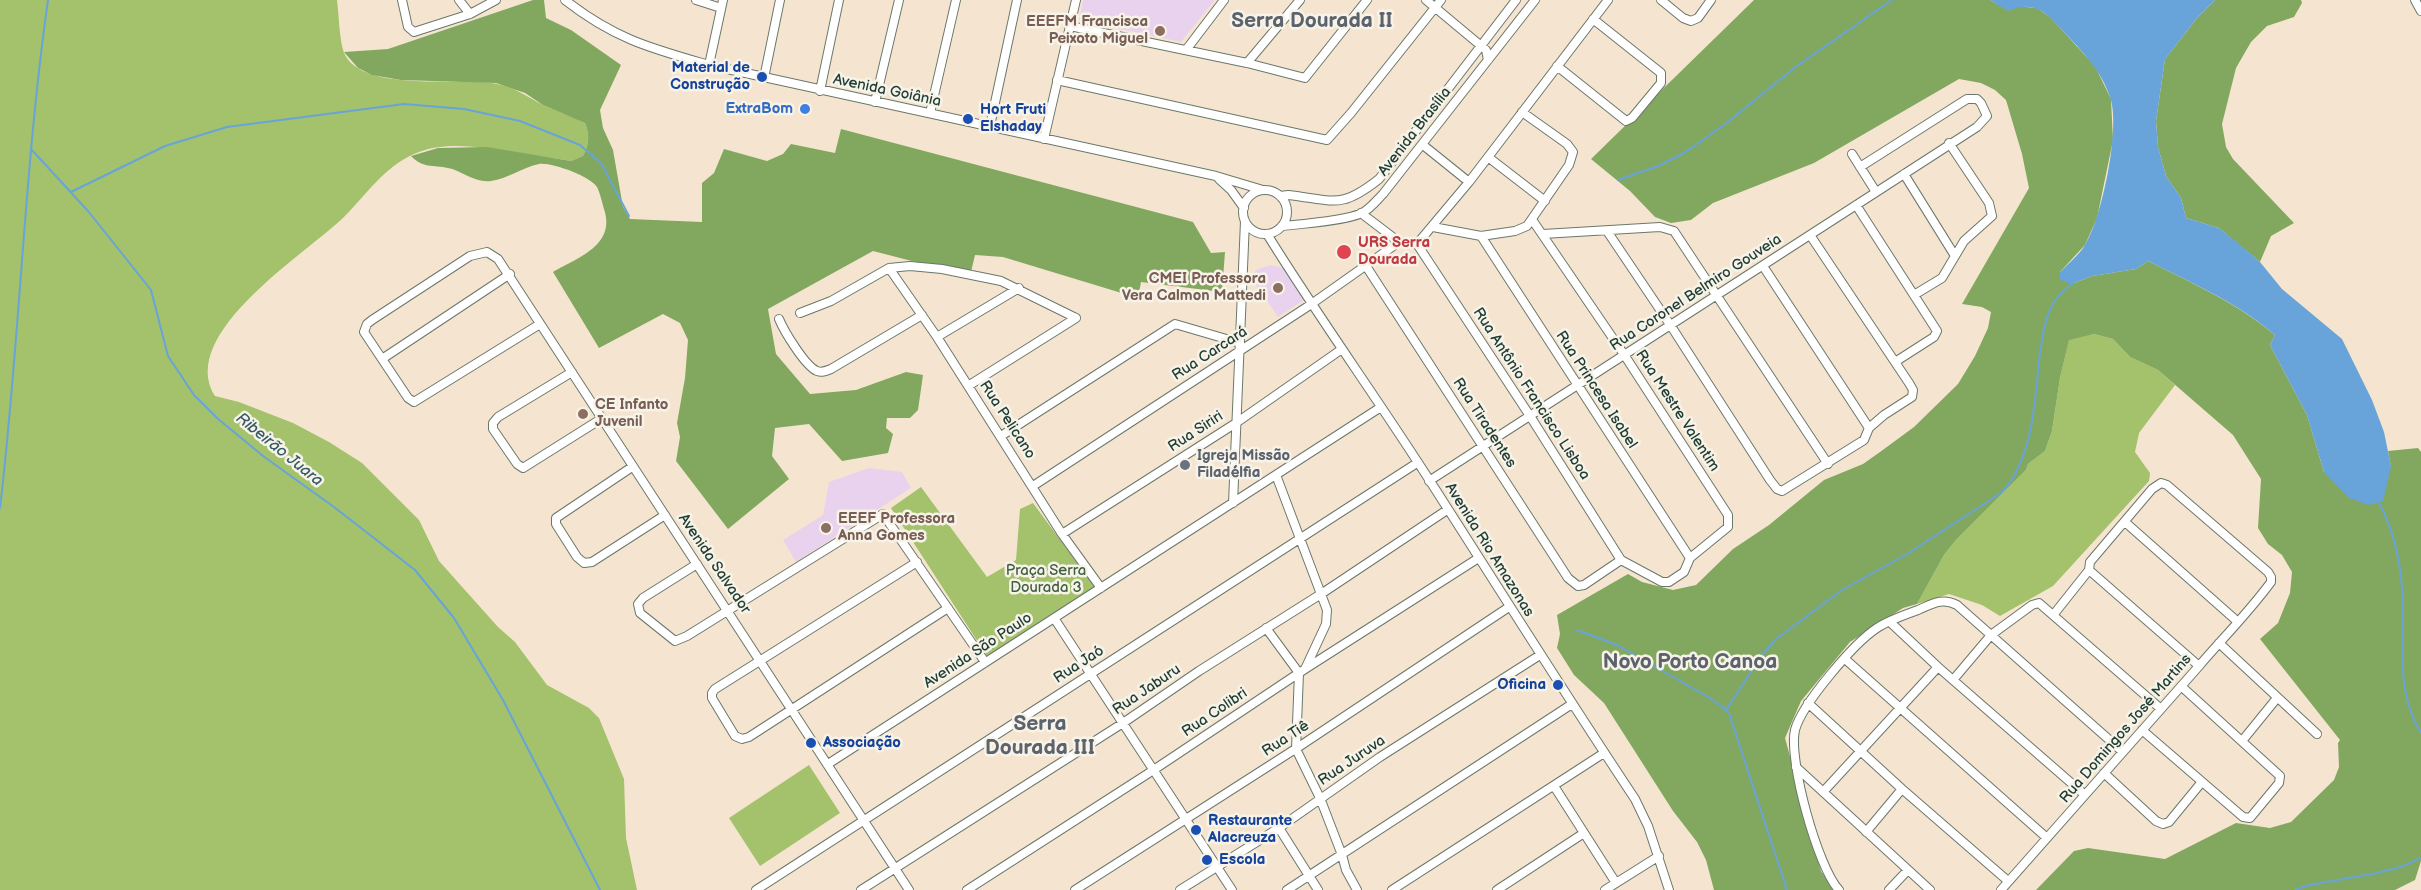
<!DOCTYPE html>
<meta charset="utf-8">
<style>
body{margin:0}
canvas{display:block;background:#f5e5d0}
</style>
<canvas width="2421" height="890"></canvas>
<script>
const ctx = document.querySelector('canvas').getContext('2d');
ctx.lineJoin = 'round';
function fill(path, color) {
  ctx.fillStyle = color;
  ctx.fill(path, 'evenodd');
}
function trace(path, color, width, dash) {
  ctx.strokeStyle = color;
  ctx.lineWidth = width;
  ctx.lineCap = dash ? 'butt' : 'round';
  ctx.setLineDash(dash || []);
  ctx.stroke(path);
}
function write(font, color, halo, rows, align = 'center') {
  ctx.font = font + ' "Balsamiq Sans",sans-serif';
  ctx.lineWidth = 5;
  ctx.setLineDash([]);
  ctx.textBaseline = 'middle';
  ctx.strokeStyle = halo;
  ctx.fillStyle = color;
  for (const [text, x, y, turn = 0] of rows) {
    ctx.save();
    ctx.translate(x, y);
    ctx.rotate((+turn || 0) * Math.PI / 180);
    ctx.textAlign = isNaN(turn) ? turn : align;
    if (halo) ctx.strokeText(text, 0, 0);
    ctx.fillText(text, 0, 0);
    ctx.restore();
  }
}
const built = new Path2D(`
 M1083,0H1215L1181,42L1079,20Z
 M1270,265L1283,268L1304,300L1278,317L1251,277L1256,270Z
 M869,468L902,472L911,488L796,562L783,540L823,515L829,482Z`);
const green = new Path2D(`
 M0,0H337C339,16 339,34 343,50C357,95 463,76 497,84C514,87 528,97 543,105C556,111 571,116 585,123C590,135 589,145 583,156L571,161C555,158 538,156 522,154C487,149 448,139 414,154C383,168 367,194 344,217C307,253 176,334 215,396L239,402L293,423L329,442L362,463L419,520L439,561L498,627L515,642L547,685L589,708L599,718L624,779L626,838L637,890H0Z
 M2094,334L2113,339L2130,357L2158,370L2175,385L2139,433L2135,452L2150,473L2149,481L2053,586L2000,616L1982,605L1949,594L1917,604L1944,555L1956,540L2026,470L2028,464L2045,451L2052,431L2060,378L2069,339Z
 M921,487L987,577L1016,560L1020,509L1033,503L1097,590L987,656L891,508Z
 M809,765L840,813L760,866L729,818Z`);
const forest = new Path2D(`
 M533,0H544L546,18L571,30L621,65L600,110L603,128L613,150L623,207L630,219L702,222V183L714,173L724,149L767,161L783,154L791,144L835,153L841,129L1193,222L1211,253L1225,252L1222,292L1141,282L1138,298L1003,257L975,255L970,276L873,251L768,309L776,354L810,394L856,390L906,372L923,375L918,410L910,418H887L886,428L893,434L888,453L842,461L809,424L775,428L772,456L789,479L728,529L676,461L680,437L677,423L685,378L688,340L680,323L663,314L599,348L553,272C579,257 616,245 604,209C602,202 600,193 597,187C590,176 551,162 539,164C523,167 507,179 491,181C474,183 463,171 448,168C433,165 422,168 411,156L438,148L487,147L571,161L583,156C589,145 590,135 585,123L543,105L525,93L496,83L401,80L372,75L358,68L344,52L388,49Z
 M1754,0H1990L1997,4L2037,8L2050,17L2095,66L2111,99L2113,140L2097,218L2085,245L2060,272L2072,284L2092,276L2136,269L2148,261C2192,283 2237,303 2275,335L2270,345L2307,415L2324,472L2391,467L2388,451L2418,448L2421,452V861L2415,880L2395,890H2036L2074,851L2088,848L2165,859L2236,823L2270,828L2291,822L2334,780L2339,767L2338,743L2340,740L2260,639L2278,623L2290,593L2292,572L2282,555L2268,544L2258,528L2261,479L2233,435L2158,370L2130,357L2113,339L2094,334L2069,340L2060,378L2052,431L2045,451L2028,464L2026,470L1956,540L1944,555L1917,604L1903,608L1850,642L1801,701L1785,738L1821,871L1834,890H1714L1706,860L1697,842L1673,811L1604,703L1574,675L1557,648L1560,634L1557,615L1628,574L1642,582L1673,590L1696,585L1733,549L1769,525L1824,480L1863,464L1880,452L1914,427L1958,384L1975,356L1988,328L1991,312L1982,307L1962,304L2029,188L2022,154L2006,100L1995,90L1981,83L1959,79L1814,163L1713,203L1691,220L1671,223L1655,217L1630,191L1591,159Z
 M2215,0H2301L2302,3L2294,17L2267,26L2251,42L2236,68L2222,124L2226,147L2233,159L2294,223L2271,236L2260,262L2219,228L2186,218L2181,198L2166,176L2158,147L2156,121L2165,59L2198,17Z`);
const water = new Path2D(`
 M1990,0H2215L2198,17L2165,59L2156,121L2158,147L2166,176L2181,198L2186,218L2219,228L2239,244L2260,262L2282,289L2342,339L2372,400L2384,432L2391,466L2383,501L2368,505L2349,498L2324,472L2307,415L2270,345L2275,335C2238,303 2192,283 2148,261L2136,269L2092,276L2072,284L2060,280V272C2068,264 2079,255 2085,245C2102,218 2121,127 2110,97C2101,70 2082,51 2062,30C2045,11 2034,0 2008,11Z`);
const stream = new Path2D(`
 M31,149L88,211L151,290L168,356L194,395L217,418L263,456L334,507L415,570L454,618L503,700L600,890
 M1618,180L1658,166L1684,153L1728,122L1794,68L1892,0
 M71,192L165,146L227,127L404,104L464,109L520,121L580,145L601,163L629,216
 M2378,501C2393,528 2400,558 2402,589C2406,639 2393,687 2421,733
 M0,508C20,339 24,169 48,0
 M1577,630L1617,645L1715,701L1729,713L1787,890
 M1726,710L1762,655L1776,639L1842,590L1907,554L2001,493C2032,462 2035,403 2039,361C2042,340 2044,316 2056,299C2061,292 2067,288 2073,283
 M2295,890L2309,885L2372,874L2401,867L2421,858`);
const minor = new Path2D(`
 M402,0L408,27L414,32L470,14L496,0
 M459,0L470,14
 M565,0C615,39 650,48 709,65L1216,176L1263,190
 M696,0L721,8
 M1426,0L1486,50L1488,60
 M1661,0L1683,18L1691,21L1698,18L1711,0
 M2415,0L2421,11
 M1070,26L1247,63L1305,78L1367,0
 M1186,50L1224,0
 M1247,63L1300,0
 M709,65L723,0
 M1557,66L1626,121L1632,118L1661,83V73L1593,19
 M764,78L780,0
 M1057,80L1327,140L1351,113L1441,0
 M820,91L839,0
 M875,102L899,0
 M930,113L956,0
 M990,126L1017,0
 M1044,139L1076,0
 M1423,145L1469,182
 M1852,154L1876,192
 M1488,157L1545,201
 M1904,174L1955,256
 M1219,179L1231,190L1244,208
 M1243 212a22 22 0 1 1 44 0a22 22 0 1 1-44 0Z
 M1280,196L1288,195C1334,200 1340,210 1379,179L1516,0
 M1856,205L1937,331L1934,337L1895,362
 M1361,213L1399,242L1417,244
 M1282,226C1302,224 1345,221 1362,213C1370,209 1377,200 1383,194L1535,0
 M1433,227L1481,236L1515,231L1527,226L1569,165L1573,152L1567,144L1522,112
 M1607,231L1671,326L1770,480L1777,489L1782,491L1864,440L1869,428L1884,415L1912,397L1913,390L1909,383L1810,235
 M1267,234C1319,318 1377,398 1430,481C1498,587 1565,694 1635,799L1648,826L1669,890
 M1543,234L1660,227L1674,231L1828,464
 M1481,236L1690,558
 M1417,244L1530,416L1621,560
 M1417,244L1469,182L1608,0
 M1366,266L1568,578L1578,586L1584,585L1621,560L1662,582H1669L1684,572L1690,558L1728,527V515L1625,356L1533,221
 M1763,266L1869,428
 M889,268L937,337L1062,534L1101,588
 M1914,295L1942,278L1964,241L1992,216L1989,203L1949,143
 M800,313L831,301L889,268L910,266L942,269L1001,281L1076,318
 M779,319C784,331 805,366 817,371C822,373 826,371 831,369L922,315
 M540,324L414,402L408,398L364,332L367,324L372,320L470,256L487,252L498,259L909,890
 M937,337L1019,288
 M382,359L510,274
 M572,372L498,417L493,423V429L517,464L523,468L601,419
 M968,386L1076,318
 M1001,436L1175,324L1240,343
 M632,467L556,518V524L577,557L584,563L592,562L665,515
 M1276,475L1327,610L1326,624L1306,667
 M1429,481L1977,127L1987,116L1981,103L1977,99H1967L1860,167
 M1033,486L1310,305L1399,242
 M1233,503L1245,221
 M2125,522L2238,622
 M1062,534L1236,423L1342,349
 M917,562L715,689L712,693V698L735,736L742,739L749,737L948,608
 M697,564L643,598L638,604L640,613L675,641L687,636L883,514L985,662
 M2054,614L2089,570
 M1054,618L1232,890
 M1890,622L1938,667L2085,795
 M1266,628L1299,673L1296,749L1320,798L1342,855L1346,870L1357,890
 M2219,643L2317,734
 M1845,659L2047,838
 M1953,680L1991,635L2032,605L2039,603L2161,709
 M1808,703L1902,789L2008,881
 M2142,730L2243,817L2250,818L2279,783L2280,776L2181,686
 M2242,741L2277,698
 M828,764L1381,407
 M1796,767L1930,890
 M2104,773L2156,821L2163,824L2169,822L2201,783
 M1554,786L1616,883
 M1823,792L1938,667
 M1279,828L1318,890
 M1866,832L1902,789
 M756,890L1417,463
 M861,890L1123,723L1199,671L1321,594L1447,510
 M967,890L1152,771L1305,669L1477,559
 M1075,890L1300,746L1509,607
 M1180,890L1279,828L1380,757L1540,655
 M1287,890L1572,704
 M1392,890L1604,753
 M1497,890L1584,833
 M1605,890L1659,856
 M1839,890C1818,868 1788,760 1795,730C1802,704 1854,643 1877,628C1889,620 1904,615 1918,610C1932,604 1942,597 1957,605L2123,752
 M1889,890L1907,871
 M2001,890L2199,666C2223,638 2249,612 2271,582V577L2268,572L2167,485L2161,483L2152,489L2090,562L2089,570L2199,666`);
const markers = [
 [1160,31,6,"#8d6e63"],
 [762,77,6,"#1a4fb4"],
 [805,109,6,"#3f7fe0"],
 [968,119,6,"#1a4fb4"],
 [1344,252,8,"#e0444e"],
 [1278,288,6,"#8d6e63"],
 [583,414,6,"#8d6e63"],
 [1185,465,6,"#6b7280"],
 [826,528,6,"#8d6e63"],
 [1558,685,6,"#1a4fb4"],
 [811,743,6,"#1a4fb4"],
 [1196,830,6,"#1a4fb4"],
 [1207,860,6,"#1a4fb4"]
];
const educationNames = [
 ["EEEFM Francisca",1148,22],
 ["Peixoto Miguel",1148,39],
 ["CMEI Professora",1266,279],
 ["Vera Calmon Mattedi",1266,296],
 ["CE Infanto",595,405,"left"],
 ["Juvenil",595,422,"left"],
 ["EEEF Professora",838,519,"left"],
 ["Anna Gomes",838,536,"left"]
];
const transitNames = [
 ["Material de",750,68,"right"],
 ["Construção",750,85,"right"],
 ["Hort Fruti",980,110],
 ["Elshaday",980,127],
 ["Oficina",1546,685,"right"],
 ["Associação",823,743],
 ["Restaurante",1208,821],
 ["Alacreuza",1208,838],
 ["Escola",1219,860]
];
const streetNames = [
 ["Avenida Goiânia",887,91,12],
 ["Avenida Brasília",1415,132,-52],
 ["Rua Coronel Belmiro Gouveia",1696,293,-33],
 ["Rua Carcará",1210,354,-33],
 ["Rua Princesa Isabel",1596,390,57],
 ["Rua Antônio Francisco Lisboa",1531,394,57],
 ["Rua Mestre Valentim",1677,411,57],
 ["Rua Pelicano",1007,420,57],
 ["Rua Tiradentes",1484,423,57],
 ["Rua Siriri",1196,432,-33],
 ["Avenida Rio Amazonas",1489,550,58],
 ["Avenida Salvador",714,564,56],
 ["Avenida São Paulo",978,651,-33],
 ["Rua Jaó",1079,665,-33],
 ["Rua Jaburu",1147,690,-34],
 ["Rua Colibri",1215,713,-34],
 ["Rua Domingos José Martins",2126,729,-49],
 ["Rua Tiê",1286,739,-33],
 ["Rua Juruva",1352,761,-34]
];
const shopNames = [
 ["ExtraBom",793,109]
];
const healthNames = [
 ["URS Serra",1358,243],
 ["Dourada",1358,260]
];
const worshipNames = [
 ["Igreja Missão",1197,456],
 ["Filadélfia",1197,473]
];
const parkNames = [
 ["Praça Serra",1046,571],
 ["Dourada 3",1046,588]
];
const waterNames = [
 ["Ribeirão Juara",279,450,39]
];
const districtNames = [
 ["Serra Dourada II",1312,22],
 ["Novo Porto Canoa",1690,663],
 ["Serra",1040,725],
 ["Dourada III",1040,749]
];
fill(built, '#e9d2ed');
fill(green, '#a3c26b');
fill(forest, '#82a85f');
fill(water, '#68a4d9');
trace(stream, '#68a4d9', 2);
trace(minor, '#6a786b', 10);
trace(minor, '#fff', 8);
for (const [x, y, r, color] of markers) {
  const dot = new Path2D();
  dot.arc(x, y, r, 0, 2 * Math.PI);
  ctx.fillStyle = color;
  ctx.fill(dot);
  trace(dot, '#f7f3e8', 2);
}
write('bold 15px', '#785e54', '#f7f3e8', educationNames, 'right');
write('bold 15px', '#164399', '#f7f3e8', transitNames, 'left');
write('15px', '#1f3d34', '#f7f3e8', streetNames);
write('bold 15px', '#366cbe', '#f7f3e8', shopNames, 'right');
write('bold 15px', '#be3a42', '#f7f3e8', healthNames, 'left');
write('bold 15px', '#5b616d', '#f7f3e8', worshipNames, 'left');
write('15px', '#405e42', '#f7f3e8', parkNames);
write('italic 16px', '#355c66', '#f7f3e8', waterNames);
write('bold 21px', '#5c636c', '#f7f3e8', districtNames);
</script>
